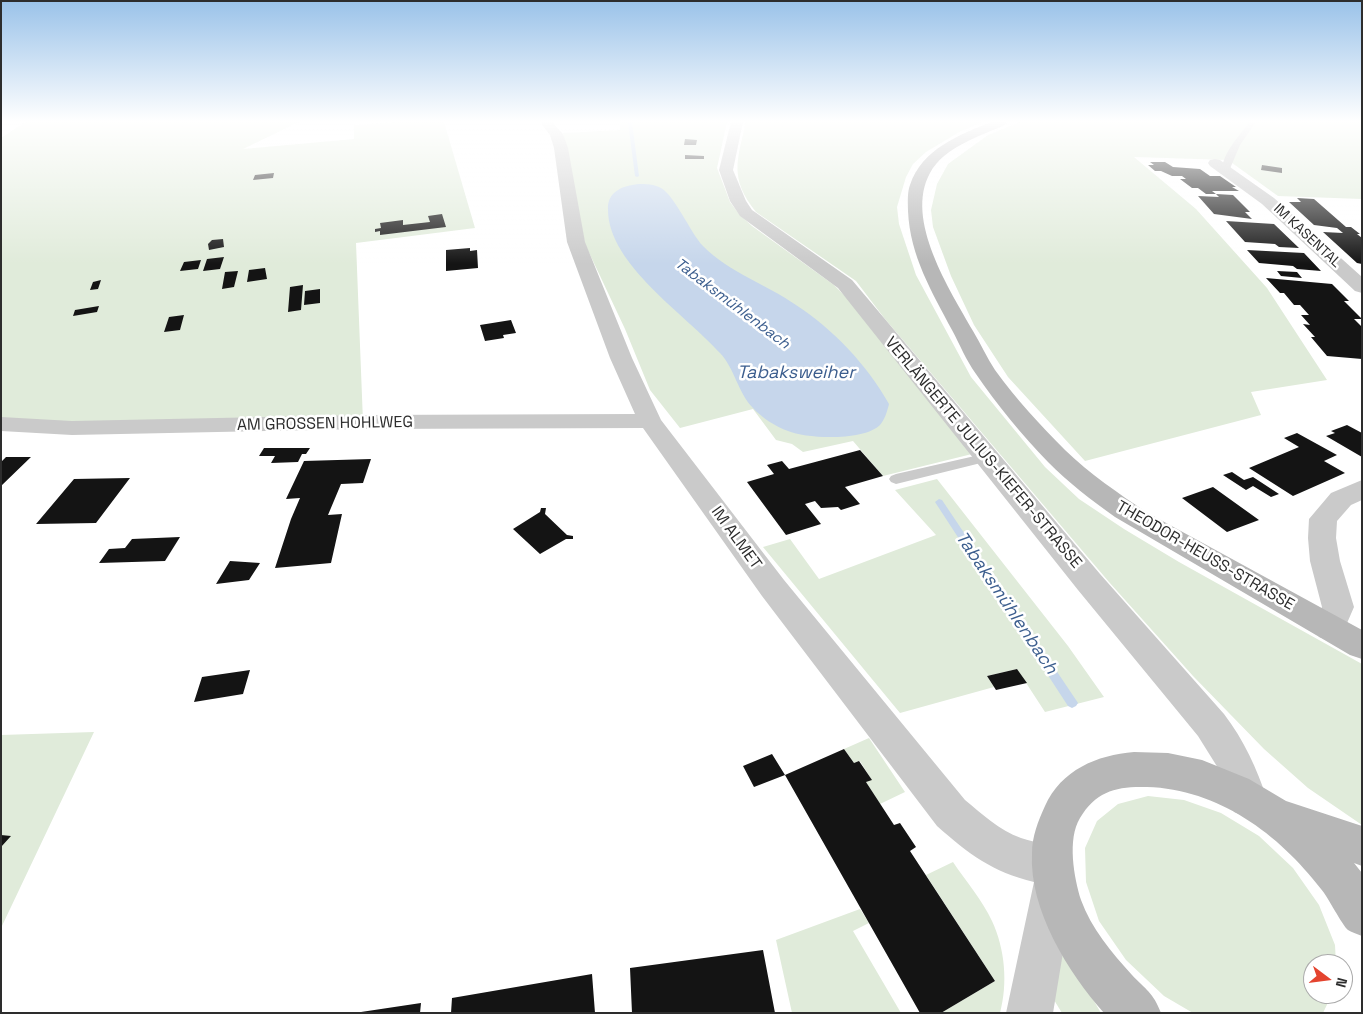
<!DOCTYPE html>
<meta charset="utf-8">
<style>
body{margin:0}
#map{position:relative;width:1363px;height:1014px;overflow:hidden;background:#fff;font-family:"Space Grotesk",sans-serif}
canvas{display:block}
.frame{position:absolute;inset:0;border:2px solid #2d2d2d;pointer-events:none}
.north{position:absolute;left:1303px;top:954px;width:50px;height:50px;box-sizing:border-box;background:#fff;border:1px solid #ababab;border-radius:50%;rotate:105deg;font-size:14px;font-weight:700;line-height:20px;text-align:center;color:#2d2d2d}
.north::after{content:'';display:block;margin:auto;width:18px;height:22px;background:#e4442f;clip-path:polygon(50% 0,100% 100%,50% 72%,0 100%)}
</style>
<div id="map">
<canvas width="1363" height="1014"></canvas>
<div class="frame"></div>
<div class="north">N</div>
</div>
<script>
const ctx = document.querySelector('canvas').getContext('2d');
ctx.lineJoin = 'round';
function fill(path, color) {
  ctx.fillStyle = color;
  ctx.fill(path, 'evenodd');
}
function write(font, color, halo, rows, align = 'center') {
  ctx.font = font + ' "Space Grotesk",sans-serif';
  ctx.lineWidth = 5;
  ctx.setLineDash([]);
  ctx.textBaseline = 'middle';
  ctx.strokeStyle = halo;
  ctx.fillStyle = color;
  for (const [text, x, y, turn = 0] of rows) {
    ctx.save();
    ctx.translate(x, y);
    ctx.rotate((+turn || 0) * Math.PI / 180);
    ctx.textAlign = isNaN(turn) ? turn : align;
    if (halo) ctx.strokeText(text, 0, 0);
    ctx.fillText(text, 0, 0);
    ctx.restore();
  }
}
const green = new Path2D(`
 M25,122H299L243,149L354,139V125L396,122H444L475,228L356,243L363,422L1,424V138Z
 M620,122H727L717,168L730,202L739,214L752,226L834,285L847,298L972,454L883,476L853,441L803,452L792,444L776,440L753,409L680,428L650,390L625,329L585,244L563,133L620,130Z
 M746,122H983L961,131L926,152L913,164L906,177L897,207L899,224L916,275L971,377L1045,467L1079,499L1124,529L1179,562L1362,664V825L1308,788L1264,749L1193,676L1109,582L885,319L856,281L756,212C729,178 737,161 746,122Z
 M1020,122H1362V199L1278,196L1228,160L1134,157L1196,209L1267,288L1327,380L1251,392L1261,415L1085,461L1008,377L974,325L951,276L933,227L931,210L937,184L948,164L988,135Z
 M937,479L1068,646L1104,697L1045,712L1017,669L987,676L994,687L900,713L763,547L790,539L819,579L936,535L895,490Z
 M94,732L1,928V735Z
 M869,738L905,792L880,804L866,782L871,779L860,761L854,763L844,749Z
 M1148,796L1184,800L1221,813L1259,836L1293,868L1319,905L1335,945L1336,964H1313V994H1332L1323,1013H1193L1164,996L1126,960L1099,921L1086,882L1085,848L1097,821L1118,804Z
 M953,862C965,880 983,901 992,921C1005,949 1008,983 1000,1013H941L995,981L926,875Z
 M860,909L869,923L853,931L901,1013H792L776,940Z
 M1057,953H1066L1101,1013H1062L1054,1000Z`);
const water = new Path2D(`
 M638,184C646,184 654,184 661,188C675,196 690,232 703,246C730,273 766,284 796,305C834,330 867,365 889,404C887,412 885,419 880,425C864,441 807,439 788,431C776,427 761,417 753,408C738,393 735,369 720,353C686,315 608,264 608,210C607,191 623,186 638,184Z`);
const stream = new Path2D(`
 M628,122H632L639,176L637,177L635,176Z
 M939,499L942,500L1076,700L1078,703L1076,706L1072,708L1068,706L935,502Z`);
const building = new Path2D(`
 M685,139L697,140L696,145H684Z
 M685,155L704,156V159H685Z
 M1150,162H1165L1173,167L1200,169L1210,176H1220L1236,187H1232L1239,191H1212L1216,194H1206L1198,188H1192L1180,179H1186L1182,176H1172L1161,171H1155L1148,165H1154Z
 M1262,165L1282,168V173L1261,170Z
 M274,173L273,178L253,180L255,175Z
 M1216,194L1233,195L1250,212H1245L1252,219L1214,214L1198,196L1219,197Z
 M1297,198L1314,199L1346,227H1351L1360,234H1357L1362,238V264L1357,263L1323,232L1343,233L1337,228L1314,225L1289,202H1301Z
 M442,214L446,227L380,235V231L375,232V229L381,228L380,223L403,220V225L430,222L428,216Z
 M1226,221L1274,224L1299,248L1279,247L1275,244L1245,242Z
 M223,239L224,247L209,250L208,244L212,240Z
 M470,248V251L477,250L478,268L446,271V250Z
 M1247,250L1304,253L1321,271L1297,269L1293,266L1259,263Z
 M224,257L220,269L203,271L207,259Z
 M201,260L198,269L180,271L184,262Z
 M265,268L267,279L247,282L249,270Z
 M238,271L234,287L222,289L225,272Z
 M1277,271L1297,272L1302,278L1281,276Z
 M1266,278L1332,284L1349,301H1344L1362,319H1354L1362,327V359L1327,356L1311,337H1315L1303,324L1310,325L1301,315H1309L1300,305H1294L1284,293H1280Z
 M101,280L98,289L90,290L93,282Z
 M303,285L301,310L288,312L290,287Z
 M320,289V303L304,305L305,291Z
 M99,306L97,312L73,316L75,310Z
 M184,315L180,330L164,332L169,317Z
 M511,320L516,333L503,335L504,338L485,341L480,325Z
 M1347,425L1362,433V457L1326,436L1335,433L1331,431Z
 M1297,433L1337,455L1324,461L1345,473L1293,496L1249,468L1299,447L1284,438Z
 M264,448H310L306,454H302L298,462L271,463L275,456H259Z
 M860,450L883,476L845,487L860,504L841,510L838,507L821,508L815,501L805,504L821,524L786,535L747,482L774,474L767,465L782,461L789,469Z
 M6,457H31L1,486V462Z
 M371,459L363,483L341,484L328,515L342,514L331,563L275,568L291,519L300,498L286,499L304,461Z
 M1232,472L1244,480L1253,477L1279,494L1271,497L1253,486L1246,490L1223,475Z
 M130,478L96,523L36,524L74,479Z
 M1213,487L1259,520L1227,532L1182,498Z
 M541,508H546L545,514L567,535L573,536V539H566L540,554L513,529L540,512Z
 M180,537L165,561L99,563L109,549L125,548L132,539Z
 M230,561L260,563L249,580L216,584Z
 M1017,669L1027,683L996,690L987,676Z
 M250,670L243,694L194,702L202,677Z
 M844,749L854,763L859,761L872,780L866,782L894,825L900,823L916,847L910,851L995,981L941,1013H920L785,775L754,787L743,766L772,754L785,775Z
 M1,835L11,836L1,847Z
 M763,950L775,1013H632L630,968Z
 M592,974L595,1013H451L452,998Z
 M421,1003L420,1013H361V1012Z`);
const lane = new Path2D(`
 M1250,122H1256L1240,145L1229,171L1222,173C1220,156 1240,134 1250,122Z
 M988,453L993,454L995,457L993,460L896,484L891,482L889,479L891,476L896,474Z`);
const street = new Path2D(`
 M540,122H552L563,134L568,148L585,242L632,358L661,420L784,580L965,800C982,814 999,830 1021,838C1036,843 1052,845 1067,851L1073,866L1069,874L1074,886L1053,1013H1006L1034,882C992,872 969,854 937,826L762,596L643,428L363,429L72,435L1,431V417L72,421L363,415L635,414L610,358L567,242L554,148L550,135Z
 M731,122H743L733,170L746,201L752,210L852,280L1100,574L1224,714C1244,740 1257,769 1267,799L1262,812L1248,817L1234,812L1218,768L1198,736L1078,590L838,288L740,216L730,201L719,170Z
 M1215,159L1220,160L1274,198L1362,277V293L1355,291L1262,204L1210,166L1208,163L1210,160Z
 M1362,480V500L1351,505L1337,521L1336,538L1340,561L1354,607L1341,637L1330,641L1319,637L1314,628L1322,607L1310,561L1308,538L1309,519L1331,493Z`);
const secondary = new Path2D(`
 M991,122H1007L1005,125C980,136 944,147 930,173C904,220 950,290 973,331C981,344 987,358 995,370C1016,399 1040,425 1065,450C1090,474 1118,493 1146,512L1362,630V659L1350,655L1115,517C1091,500 1068,482 1048,462C1022,435 997,405 976,374C966,360 960,345 952,330C932,292 910,256 908,211C908,203 907,193 910,185C922,149 959,135 991,122Z
 M1134,752L1168,753L1202,760L1249,779L1286,801L1362,826V866L1354,863L1362,873V936C1357,934 1351,932 1348,930C1342,925 1328,897 1321,889C1279,834 1218,789 1147,787C1117,786 1096,791 1080,818C1067,839 1074,878 1081,900C1091,928 1112,953 1132,975C1146,990 1153,992 1161,1013H1104C1068,972 1029,910 1032,853C1032,837 1038,821 1045,806C1061,770 1097,755 1134,752Z`);
const farStreetnames = [
 ["IM KASENTAL",1307,236,43]
];
const farWaternames = [
 ["Tabaksmühlenbach",732,304,37]
];
const streetNames = [
 ["AM GROSSEN HOHLWEG",325,424,-1],
 ["VERLÄNGERTE JULIUS-KIEFER-STRASSE",983,453,50],
 ["IM ALMET",736,538,54],
 ["THEODOR-HEUSS-STRASSE",1205,556,30]
];
const waterNames = [
 ["Tabaksweiher",796,373],
 ["Tabaksmühlenbach",1006,603,56]
];
fill(green, '#e0ebda');
fill(water, '#c6d6eb');
fill(stream, '#c6d6eb');
fill(building, '#141414');
fill(lane, '#cacaca');
fill(street, '#cacaca');
fill(secondary, '#b7b7b7');
const sky = ctx.createLinearGradient(0, 0, 0, 264);
sky.addColorStop(0, '#9ac2e9');
sky.addColorStop(0.46, '#fff');
sky.addColorStop(1, '#ffffff00');
ctx.fillStyle = sky;
ctx.fillRect(0, 0, 1363, 264);
write('14px', '#2d2d2d', '#fff', farStreetnames);
write('italic 15px', '#3c5e8e', '#fff', farWaternames);
write('16px', '#2d2d2d', '#fff', streetNames);
write('italic 18px', '#3c5e8e', '#fff', waterNames);
</script>
